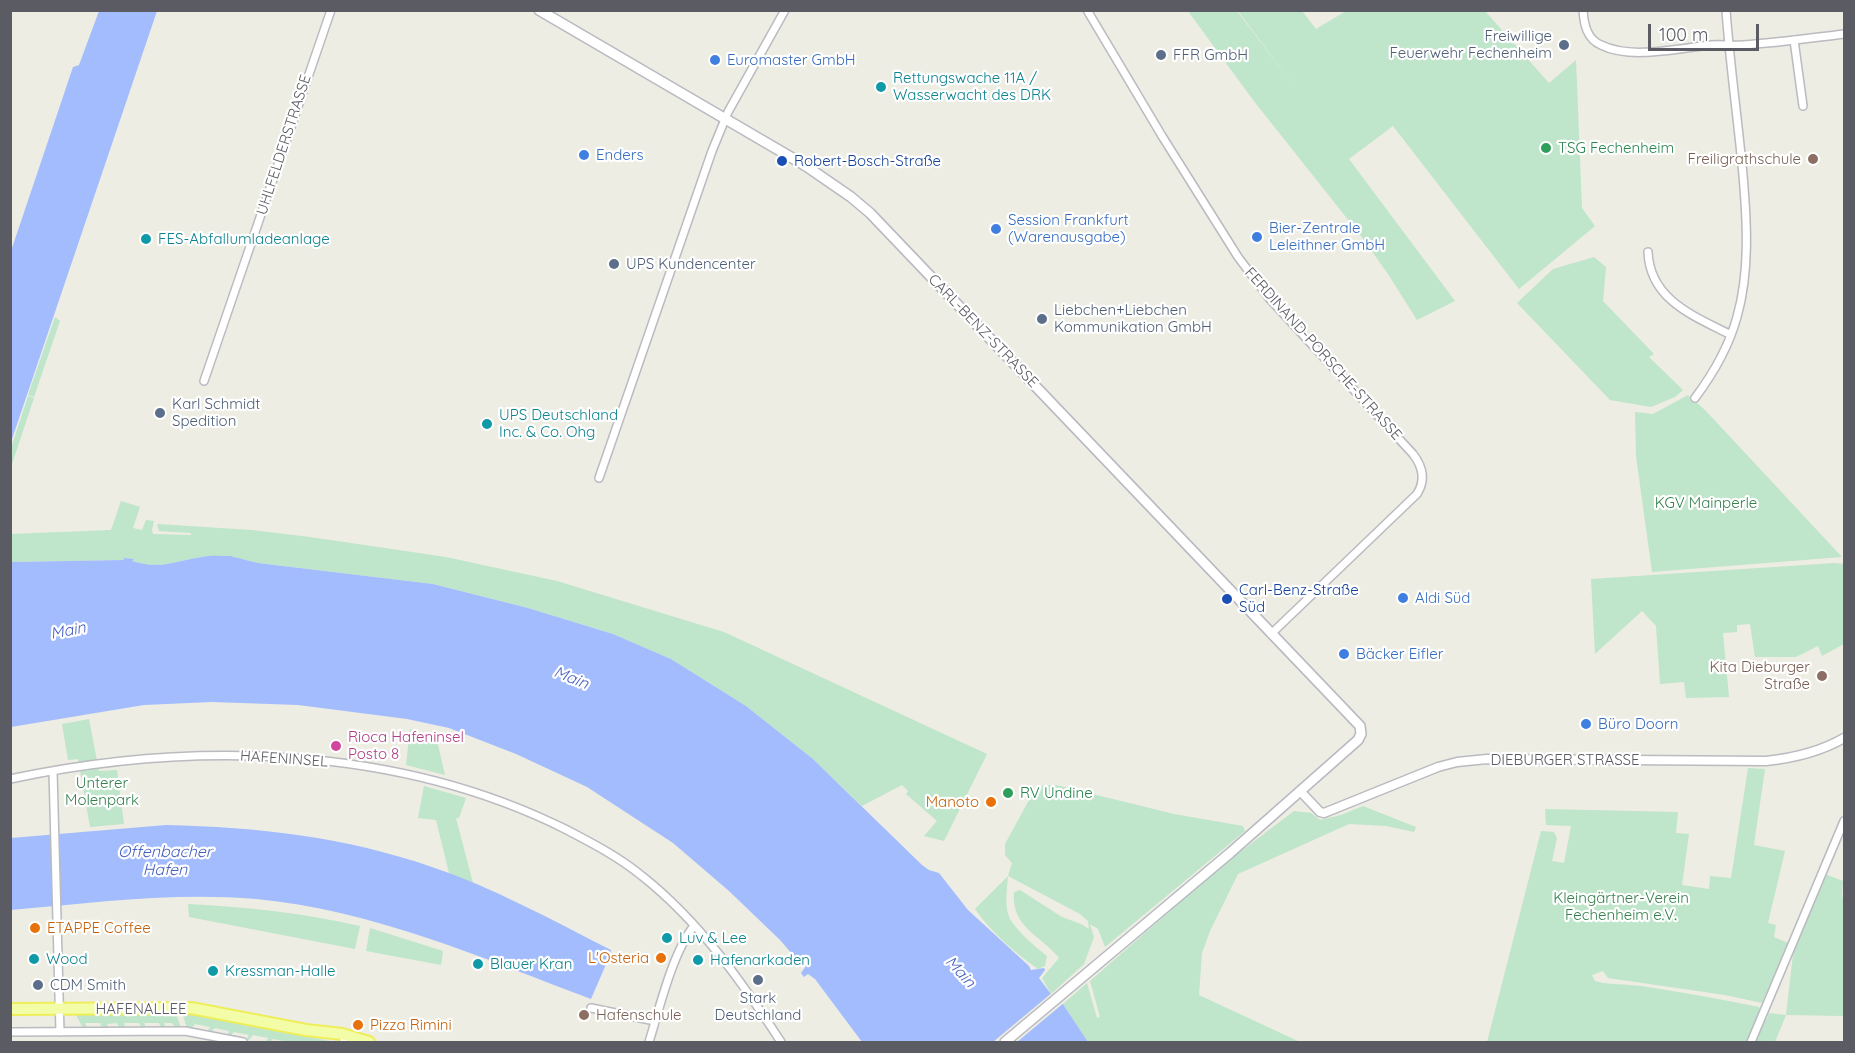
<!DOCTYPE html>
<meta charset="utf-8">
<style>
body{margin:0}
#map{position:relative;width:1855px;height:1053px;overflow:hidden;background:#edede3;font-family:Quicksand,sans-serif}
canvas{display:block}
.frame{position:absolute;inset:0;border:12px solid #5b5c63;pointer-events:none}
.scale{position:absolute;left:1648px;top:24px;width:111px;height:27px;box-sizing:border-box;border:3px solid #5b5c63;border-top:0;padding-left:8px;font-size:18px;line-height:21px;white-space:nowrap;color:#5b5c63;-webkit-text-stroke:4px #fff;paint-order:stroke}
</style>
<div id="map">
<canvas width="1855" height="1053"></canvas>
<div class="frame"></div>
<div class="scale">100 m</div>
</div>
<script>
const ctx = document.querySelector('canvas').getContext('2d');
ctx.lineJoin = 'round';
function fill(path, color) {
  ctx.fillStyle = color;
  ctx.fill(path, 'evenodd');
}
function trace(path, color, width, dash) {
  ctx.strokeStyle = color;
  ctx.lineWidth = width;
  ctx.lineCap = dash ? 'butt' : 'round';
  ctx.setLineDash(dash || []);
  ctx.stroke(path);
}
function write(font, color, halo, rows, align = 'center') {
  ctx.font = font + ' Quicksand,sans-serif';
  ctx.lineWidth = 4.5;
  ctx.setLineDash([]);
  ctx.textBaseline = 'middle';
  ctx.strokeStyle = halo;
  ctx.fillStyle = color;
  for (const [text, x, y, turn = 0] of rows) {
    ctx.save();
    ctx.translate(x, y);
    ctx.rotate((+turn || 0) * Math.PI / 180);
    ctx.textAlign = isNaN(turn) ? turn : align;
    if (halo) ctx.strokeText(text, 0, 0);
    ctx.fillText(text, 0, 0);
    ctx.restore();
  }
}
const green = new Path2D(`
 M1188,11H1237L1300,94L1238,11H1302L1316,29L1346,11H1485L1549,83L1576,60L1582,208L1595,226L1519,289L1393,126L1349,159L1455,301L1417,320L1388,274L1361,236L1253,100Z
 M1594,257L1606,267L1603,301L1654,354L1649,357L1683,390L1675,397L1651,407L1610,400L1517,303L1553,269Z
 M55,317L60,321L34,397L28,395Z
 M1688,395L1705,410L1842,557L1652,572L1636,456L1635,412L1653,414Z
 M28,396L34,398L11,467V448Z
 M121,501L140,507L133,528L142,530L146,520L154,521L152,530L153,534L191,535V533L159,531L157,524L252,530L310,537L446,557L557,581L724,632L987,754L944,841L924,836L937,821L906,794L908,791L902,785L862,806L813,759L746,706L671,659L613,634L528,608L433,584L258,563C239,558 221,554 202,557C172,561 164,570 132,561V559L125,558L124,560L11,562L10,534L111,530Z
 M1835,563L1844,564V644L1822,656L1818,646L1796,657H1755L1750,624L1737,625V632L1723,633L1729,697L1686,698L1684,682L1660,684L1656,626L1642,611L1595,654L1591,579Z
 M89,719L99,771L117,770L124,824L90,827L78,759L68,760L62,724Z
 M410,729L436,736L445,775L406,765Z
 M1748,768L1765,769L1754,845L1785,851L1768,923L1776,925L1774,937L1788,943L1762,1003L1725,995L1608,978L1603,971L1592,975L1595,981C1606,985 1628,984 1641,986C1681,992 1720,999 1759,1007L1760,1010L1747,1042H1487L1541,831L1554,832L1557,838L1552,861L1564,863L1571,826L1546,825L1545,809L1678,812L1676,833L1689,834L1682,885L1709,889L1710,876L1731,878Z
 M1043,785H1056L1174,814L1243,826L1245,831L1105,947L1098,929L1090,924L1094,937L1084,964L1051,994L1042,978L1059,958C1041,935 1011,928 1014,892L1020,890L1062,917L1081,924L1089,929L1088,921L1080,914L1008,876C1007,889 1004,907 1010,919C1019,933 1034,946 1047,956L1045,966L1038,969C1015,953 991,932 975,909L1008,876L1012,863L1005,855V844L1034,791Z
 M424,786L466,798L459,818H456L473,883L449,873L436,820L418,818Z
 M1363,806L1416,827L1414,832L1386,826L1349,824L1238,874L1210,931L1202,953L1199,995L1300,1042H1088L1063,1004L1087,983L1097,1018L1100,1017L1090,981L1219,868L1294,811L1311,813L1320,820L1341,815Z
 M1825,874L1843,881L1842,897L1844,898V1016L1786,1015L1775,1042H1754L1764,1018L1767,1019L1769,1013L1786,1015L1794,946Z
 M188,904C247,907 303,913 360,926L355,949L189,917Z
 M370,928L443,951L441,965L366,951Z
 M75,1013L176,1014L181,1028H175L172,1023H164L166,1028H161L159,1023H144L146,1028H142L139,1023H124L126,1029L119,1028L117,1023L107,1024L109,1028H102L100,1023H85L87,1028H83Z
 M182,1013L198,1015L335,1042H288L273,1039L270,1042H266L268,1038L253,1035L249,1040H246L249,1035L234,1032L230,1036H227L229,1031L215,1028L211,1032H207L210,1027L195,1024L191,1029L187,1028Z`);
const water = new Path2D(`
 M99,11H157L11,442V251L73,67L79,65Z
 M230,556L258,563L433,584L528,608L613,634L671,659L746,706L813,759L922,865L929,870L939,873L968,910L1029,966L1031,970L1044,968L1045,970L1039,978L1051,994L1063,1004L1088,1042H862L815,979L808,974L804,977L801,973L806,966L799,962L780,940L729,891L673,843L587,787L516,754L449,728L407,719L298,705L212,702L144,705L11,727L10,562L124,560V558L134,559L132,561C164,570 172,561 202,557C211,555 221,556 230,556Z
 M166,825C257,827 346,837 432,867C494,888 552,920 611,950L610,955L591,999C482,958 373,910 256,899C174,892 92,903 11,910V838Z`);
const pier = new Path2D(`
 M1053,992L1065,1002L1017,1042H993Z`);
const minor = new Path2D(`
 M1087,10L1162,136L1238,257L1269,298L1413,454C1423,467 1426,480 1417,494L1271,634
 M1583,10C1584,25 1587,39 1601,45C1631,60 1679,48 1711,45C1722,44 1732,46 1743,45C1777,43 1811,38 1844,34
 M1794,40L1803,106
 M1648,252C1650,300 1694,316 1731,335
 M204,381L331,10
 M1695,398C1713,374 1729,346 1737,317C1750,271 1747,222 1743,175C1738,120 1730,66 1726,10
 M599,478L712,151L728,112L785,10
 M53,771L60,1032
 M10,779C192,740 396,745 565,829C592,843 619,857 642,876C699,921 742,982 781,1042
 M591,1008L655,1021
 M10,1032L185,1031L243,1042
 M344,1042V1041
 M649,1042C659,1010 673,951 694,926
 M1751,1042L1844,821`);
const tertiary = new Path2D(`
 M1301,792L1320,812L1324,813L1438,767L1457,762L1487,759L1766,761C1794,758 1820,752 1844,738`);
const secondary = new Path2D(`
 M539,10L806,166L851,197L870,213L1360,726L1361,734L1358,740L1230,853L1005,1042`);
const primary = new Path2D(`
 M10,1009L191,1008L306,1030L342,1034L369,1042`);
const markers = [
 [1564,45,6,"#5c6f8a"],
 [1161,55,6,"#5c6f8a"],
 [715,60,6,"#3f7fe0"],
 [881,87,6,"#0f9aa8"],
 [1546,148,6,"#2e9e5b"],
 [584,155,6,"#3f7fe0"],
 [1813,159,6,"#8d6e63"],
 [782,161,6,"#1a4fb4"],
 [996,229,6,"#3f7fe0"],
 [1257,237,6,"#3f7fe0"],
 [146,239,6,"#0f9aa8"],
 [614,264,6,"#5c6f8a"],
 [1042,319,6,"#5c6f8a"],
 [160,413,6,"#5c6f8a"],
 [487,424,6,"#0f9aa8"],
 [1403,598,6,"#3f7fe0"],
 [1227,599,6,"#1a4fb4"],
 [1344,654,6,"#3f7fe0"],
 [1822,676,6,"#8d6e63"],
 [1586,724,6,"#3f7fe0"],
 [336,746,6,"#d1479c"],
 [1008,793,6,"#2e9e5b"],
 [991,802,6,"#e8710a"],
 [35,928,6,"#e8710a"],
 [667,938,6,"#0f9aa8"],
 [661,958,6,"#e8710a"],
 [34,959,6,"#0f9aa8"],
 [698,960,6,"#0f9aa8"],
 [478,964,6,"#0f9aa8"],
 [213,971,6,"#0f9aa8"],
 [758,980,6,"#5c6f8a"],
 [38,985,6,"#5c6f8a"],
 [584,1015,6,"#8d6e63"],
 [358,1025,6,"#e8710a"]
];
const serviceNames = [
 ["Freiwillige",1552,36,"right"],
 ["Feuerwehr Fechenheim",1552,53,"right"],
 ["FFR GmbH",1173,55],
 ["UPS Kundencenter",626,264],
 ["Liebchen+Liebchen",1054,310],
 ["Kommunikation GmbH",1054,327],
 ["Karl Schmidt",172,404],
 ["Spedition",172,421],
 ["CDM Smith",50,985],
 ["Stark",758,998,"center"],
 ["Deutschland",758,1015,"center"]
];
const shopNames = [
 ["Euromaster GmbH",727,60],
 ["Enders",596,155],
 ["Session Frankfurt",1008,220],
 ["(Warenausgabe)",1008,237],
 ["Bier-Zentrale",1269,228],
 ["Leleithner GmbH",1269,245],
 ["Aldi Süd",1415,598],
 ["Bäcker Eifler",1356,654],
 ["Büro Doorn",1598,724]
];
const cultureNames = [
 ["Rettungswache 11A /",893,78],
 ["Wasserwacht des DRK",893,95],
 ["FES-Abfallumladeanlage",158,239],
 ["UPS Deutschland",499,415],
 ["Inc. & Co. Ohg",499,432],
 ["Luv & Lee",679,938],
 ["Wood",46,959],
 ["Hafenarkaden",710,960],
 ["Blauer Kran",490,964],
 ["Kressman-Halle",225,971]
];
const streetNames = [
 ["UHLFELDERSTRASSE",284,145,-72],
 ["CARL-BENZ-STRASSE",983,331,46],
 ["FERDINAND-PORSCHE-STRASSE",1323,354,48],
 ["HAFENINSEL",284,759,4],
 ["DIEBURGER STRASSE",1565,760],
 ["HAFENALLEE",141,1009]
];
const leisureNames = [
 ["TSG Fechenheim",1558,148],
 ["RV Undine",1020,793]
];
const educationNames = [
 ["Freiligrathschule",1801,159],
 ["Kita Dieburger",1810,667],
 ["Straße",1810,684],
 ["Hafenschule",596,1015,"left"]
];
const transitNames = [
 ["Robert-Bosch-Straße",794,161],
 ["Carl-Benz-Straße",1239,590],
 ["Süd",1239,607]
];
const parkNames = [
 ["KGV Mainperle",1706,503],
 ["Unterer",102,783],
 ["Molenpark",102,800],
 ["Kleingärtner-Verein",1621,898],
 ["Fechenheim e.V.",1621,915]
];
const hotelNames = [
 ["Rioca Hafeninsel",348,737],
 ["Posto 8",348,754]
];
const foodNames = [
 ["Manoto",979,802],
 ["ETAPPE Coffee",47,928,"left"],
 ["L'Osteria",649,958],
 ["Pizza Rimini",370,1025,"left"]
];
const waterNames = [
 ["Main",68,631,-11],
 ["Main",571,678,22],
 ["Offenbacher",165,852],
 ["Hafen",165,870],
 ["Main",960,972,48]
];
fill(green, '#bfe5ca');
fill(water, '#a3bcfd');
fill(pier, '#edede3');
trace(minor, '#babac1', 10);
trace(tertiary, '#babac1', 11);
trace(secondary, '#b8b9c1', 12);
trace(primary, '#eeee5a', 14);
trace(minor, '#fff', 7);
trace(tertiary, '#fff', 8);
trace(secondary, '#fff', 9);
trace(primary, '#f3fda8', 10);
for (const [x, y, r, color] of markers) {
  const dot = new Path2D();
  dot.arc(x, y, r, 0, 2 * Math.PI);
  ctx.fillStyle = color;
  ctx.fill(dot);
  trace(dot, '#fff', 2);
}
write('15px', '#4e5e75', '#fff', serviceNames, 'left');
write('15px', '#366cbe', '#fff', shopNames, 'left');
write('15px', '#0d838f', '#fff', cultureNames, 'left');
write('15px', '#5b5c63', '#fff', streetNames);
write('15px', '#27864d', '#fff', leisureNames, 'left');
write('15px', '#785e54', '#fff', educationNames, 'right');
write('15px', '#164399', '#fff', transitNames, 'left');
write('15px', '#35804e', '#fff', parkNames);
write('15px', '#b23c85', '#fff', hotelNames, 'left');
write('15px', '#c56008', '#fff', foodNames, 'right');
write('italic 16px', '#465fc0', '#fff', waterNames);
</script>
